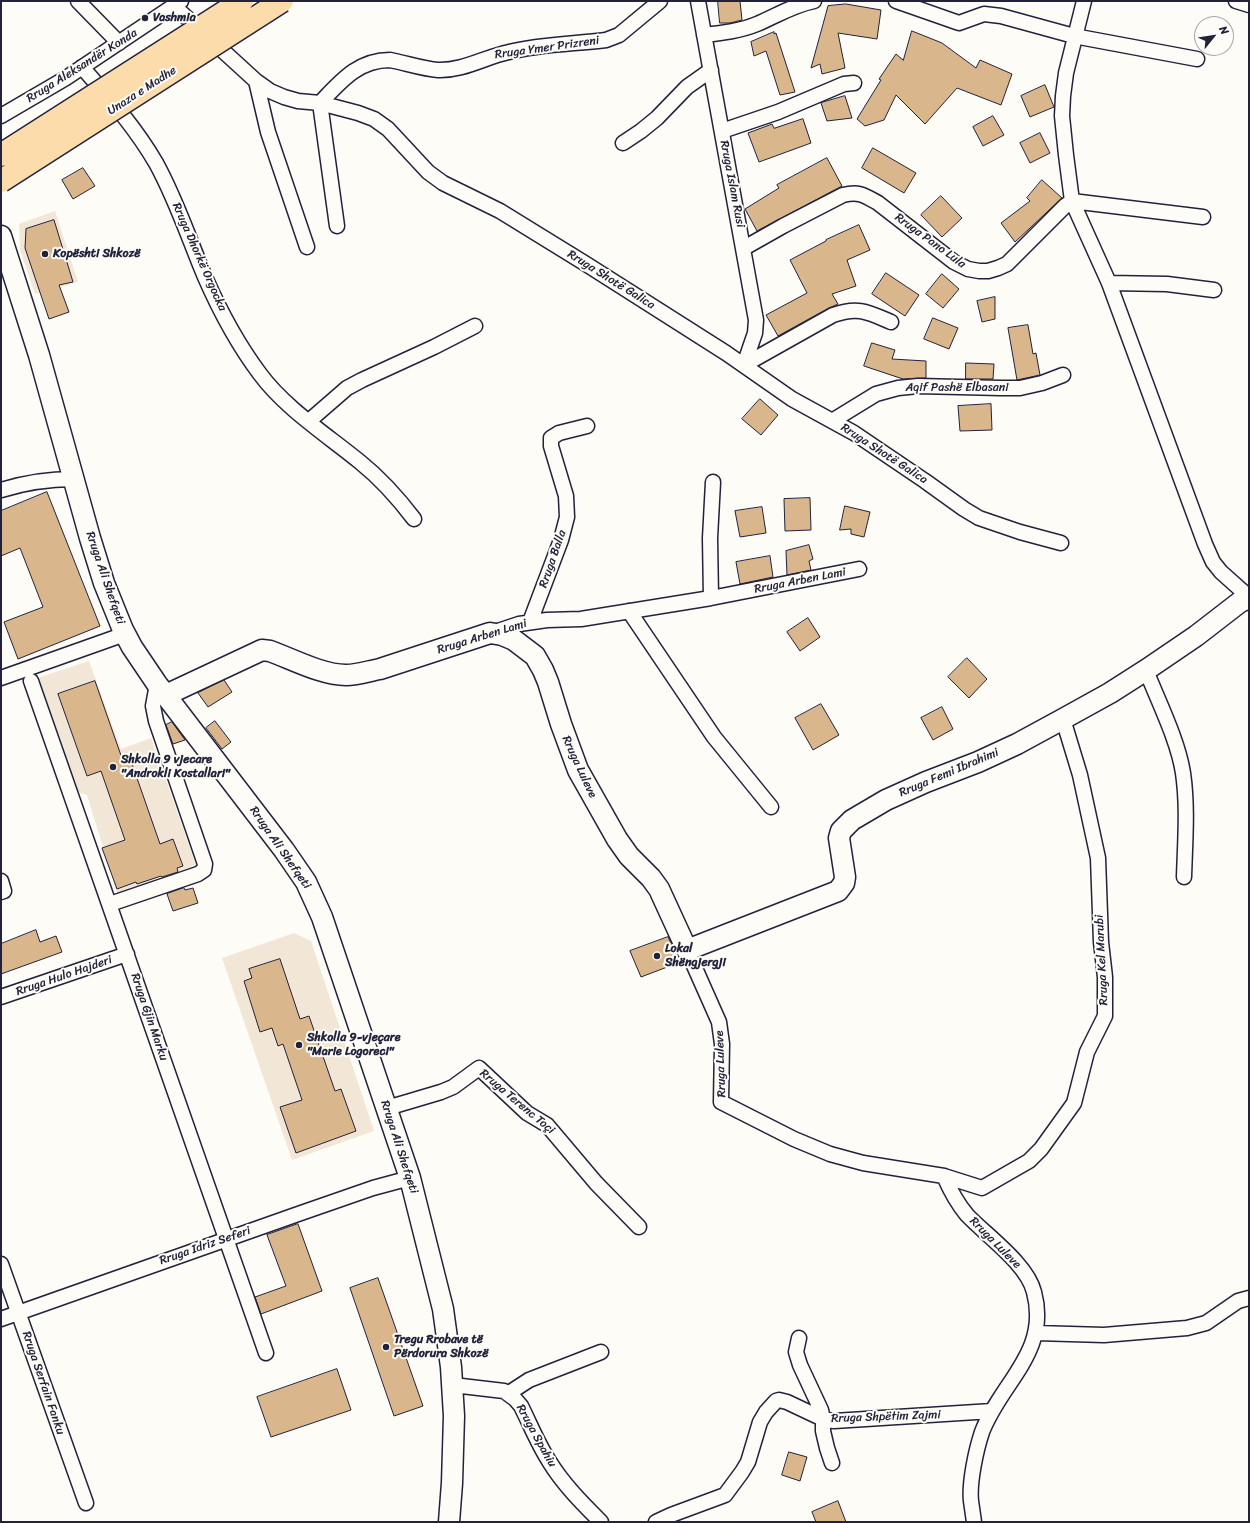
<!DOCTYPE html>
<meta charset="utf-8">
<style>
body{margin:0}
#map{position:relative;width:1250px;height:1523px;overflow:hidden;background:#fdfcf7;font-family:Sriracha,sans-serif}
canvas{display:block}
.frame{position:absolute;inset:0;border:2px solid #22223b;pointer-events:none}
.north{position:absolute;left:1194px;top:16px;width:40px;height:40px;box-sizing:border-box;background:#fdfcf7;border:1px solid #a5a5ac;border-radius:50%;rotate:60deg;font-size:11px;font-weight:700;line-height:16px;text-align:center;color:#22223b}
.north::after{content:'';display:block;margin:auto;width:14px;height:18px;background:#22223b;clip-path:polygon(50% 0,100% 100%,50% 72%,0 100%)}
</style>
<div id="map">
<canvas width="1250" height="1523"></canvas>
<div class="frame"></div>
<div class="north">N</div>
</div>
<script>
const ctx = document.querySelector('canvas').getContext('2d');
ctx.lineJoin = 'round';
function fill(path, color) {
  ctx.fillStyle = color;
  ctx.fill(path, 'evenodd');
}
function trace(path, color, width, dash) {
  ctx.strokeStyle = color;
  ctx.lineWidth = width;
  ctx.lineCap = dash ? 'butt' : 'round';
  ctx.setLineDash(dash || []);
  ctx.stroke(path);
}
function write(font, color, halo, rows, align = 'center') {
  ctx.font = font + ' Sriracha,sans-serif';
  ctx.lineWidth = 4;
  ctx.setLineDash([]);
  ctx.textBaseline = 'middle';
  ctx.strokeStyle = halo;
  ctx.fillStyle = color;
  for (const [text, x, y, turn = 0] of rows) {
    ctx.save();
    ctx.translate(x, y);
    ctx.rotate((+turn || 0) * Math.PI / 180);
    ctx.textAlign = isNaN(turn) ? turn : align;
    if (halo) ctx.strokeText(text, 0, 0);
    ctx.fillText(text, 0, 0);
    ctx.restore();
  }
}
const built = new Path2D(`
 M55,211L78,282L35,294L20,250L19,224Z
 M89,661L121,749L151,738L196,865L117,893L87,795L72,790L34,679Z
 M294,933L311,941L374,1131L292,1160L222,958Z`);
const building = new Path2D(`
 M718,1H740L742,20L730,23H720Z
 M846,4L881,10L877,39L838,33L845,68L822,74L820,64L811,68L828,6Z
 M912,31L942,43L976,68L980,60L1012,74L1001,105L957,88L925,124L896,95L884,120L865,126L857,119L881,80L879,79L896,54L903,60Z
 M774,32V34L776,33L795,92L780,95L766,51L754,56L751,42Z
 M1045,85L1054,107L1030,117L1021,96Z
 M845,96L852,118L827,121L821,103Z
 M993,116L1004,135L983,146L973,127Z
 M803,119L811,143L759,162L748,133L772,124L774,128Z
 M1040,133L1050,153L1030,163L1020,143Z
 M873,148L916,173L904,193L862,168Z
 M827,158L842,186L757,231L745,209L779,188L777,185Z
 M83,168L95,186L73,199L62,180Z
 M1042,180L1062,198L1015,242L1001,223L1030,201L1027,198Z
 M941,196L962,218L942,237L921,215Z
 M54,220L73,282L59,285L69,312L49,319L25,248L26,229Z
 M859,225L870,250L847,260L856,286L832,294L838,304L829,308L778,336L766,315L807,293L790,260L826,241V240Z
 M886,273L919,295L905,316L872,294Z
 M942,274L959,289L943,308L926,294Z
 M995,297V319L982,322L977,301Z
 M933,318L958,328L949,349L924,339Z
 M1028,325L1033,354L1036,353L1040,375L1017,380L1008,328Z
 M872,343L895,350L892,359L926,361V378L903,379L864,366Z
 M966,363L994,364L993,379H966Z
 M760,399L778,415L761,435L742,419Z
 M991,404L992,430L960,431L958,406Z
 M47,492L100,626L18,659L4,622L43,607L20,548L1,556V511Z
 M810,498L811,530L785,531L784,499Z
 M845,506L870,512L864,537L851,534V529L840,530Z
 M762,507L766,533L740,537L735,511Z
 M809,545L813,559L809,561L811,570L787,575L786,551Z
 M770,556L773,577L740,584L736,562Z
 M808,618L820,637L800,651L787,632Z
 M967,658L987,679L969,698L948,677Z
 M224,680L232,692L208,707L198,693Z
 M95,681L124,764L131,761L160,844L173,839L183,866L177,868L178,872L162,877L161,876L137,884L136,882L117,889L102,848L125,840L101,771L87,776L58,694Z
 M821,704L839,735L813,750L795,718Z
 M942,707L953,729L933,740L921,718Z
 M215,721L231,742L222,749L206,728Z
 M172,722L185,740L173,744L166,725Z
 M184,888L185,890L193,888L198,903L173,911L167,894Z
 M36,930L40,942L56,936L62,952L1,974V944Z
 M668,937L677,955L683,961L641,977L630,951Z
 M280,959L300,1019L309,1016L335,1091L341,1089L356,1131L296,1153L280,1107L302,1100L283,1044L278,1046L272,1028L260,1032L244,981L252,978L249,969Z
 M298,1224L322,1291L261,1314L255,1297L286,1286L267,1235Z
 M378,1278L423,1406L394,1416L350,1288Z
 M337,1369L351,1410L271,1437L257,1397Z
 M789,1452L807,1457L800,1481L782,1475Z
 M838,1501L846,1522H816L812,1512Z`);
const street = new Path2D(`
 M78,1L119,43
 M698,1L756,320L755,333L744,365
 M896,1L959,23L984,14L1001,16L1074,36L1197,59
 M1084,1L1066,73L1063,96L1062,116L1066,155L1072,201L1109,283L1205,544L1213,562L1221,572L1249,597
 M1236,1L1249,5
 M175,7L256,81L270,91L284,97L298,101L320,103L358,113L374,119L388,129L428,172L443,183L500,211L586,264L726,353L792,399L854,433L925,481L964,509L979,518L1020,532L1061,543
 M704,35C722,33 740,31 757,24C776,16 793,5 814,1
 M82,67C109,98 135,127 156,163C176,199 189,239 205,277C219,309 239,346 260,374C285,408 327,435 360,462C380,478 398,498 414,519
 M256,81L268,132L307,247
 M1,116L66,78L181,1
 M722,131L778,112L844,84L854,83
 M623,143L641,131L657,118L687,87L711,70
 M337,226L320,103C341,81 358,60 390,60C406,63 423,69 438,70C463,71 485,57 509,52C541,44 574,44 606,40L619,35L660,1
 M744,248L783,226L843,195C859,191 864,195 878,203L954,262L968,269L979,271H988L998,268L1007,264L1065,206L1072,201L1203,217
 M1109,283L1167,284L1214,290
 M744,365L833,315C858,306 868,312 891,322
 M309,421L347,388L362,380L434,347L475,326
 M832,421L876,394L898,388L918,386L1001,388H1020L1042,383L1063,375
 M1,490C24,483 49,479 73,479
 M711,598L710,538L713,482
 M629,611L714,737L771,807
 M530,622L561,540L567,517L566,496L551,446V438L559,433L587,426
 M492,633L519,624L547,620L581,619L711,598L859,569
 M1146,670C1158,701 1178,740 1183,773C1188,807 1185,843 1184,877
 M1,678L125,634
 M31,681C110,905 186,1130 266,1353
 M1,881L4,891L1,892
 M110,904L198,874L204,870L205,864L156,721L153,706L157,684
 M687,950L719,1022L722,1044L721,1102L794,1139L830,1154L863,1163L944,1176C950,1190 957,1203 967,1215C987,1236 1027,1264 1034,1292C1050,1352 1001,1382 982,1432C976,1450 969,1483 971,1501C972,1508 973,1515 974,1522
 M1,997L127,954
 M387,1108L441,1092L453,1087L479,1068L527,1113L547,1125L596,1183L639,1227
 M944,1176L982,1188L1029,1161L1041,1149L1074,1103L1087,1052L1105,1016V977L1101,942L1098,858L1080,775L1063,719
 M1,1264L86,1503
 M1,1319L301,1213L373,1188L410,1178
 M1036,1333L1104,1335L1187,1328L1206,1323L1238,1301L1249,1298
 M799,1338L796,1352L800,1365L821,1410L823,1419V1431L827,1448L832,1463
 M453,1385L504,1391L515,1399L521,1406C530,1424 538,1444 549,1461C563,1484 582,1503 601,1522
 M509,1393L529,1380L601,1352
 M656,1522L671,1515L725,1495L742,1472L748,1462L760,1422L766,1412L776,1401L779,1400L787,1402L823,1419L834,1421L992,1411`);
const secondary = new Path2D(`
 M1,236L39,355L90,538L104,583L123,630L132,647L157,684L284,850L306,882L322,917L410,1178L443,1309L451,1367L454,1416L452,1483L449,1522
 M166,695L262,650L270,651C292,659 322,675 346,675C358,675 369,671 380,669L490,633L502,635L514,640L535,656L543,670L548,682L561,724L578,770L617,839L629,856L651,878L659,889L687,950L838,891L844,883L845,877L839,838L841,831L852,820L886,800L926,782L978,762L1017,744L1063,719L1110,693L1146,670L1196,636L1240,602L1249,598`);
const highwayBridge = new Path2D(`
 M1,155L242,1
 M1,181L282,1`);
const markers = [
 [145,18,4,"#22223b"],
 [45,254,4,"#22223b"],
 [113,767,4,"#22223b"],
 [657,956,4,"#22223b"],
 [299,1045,4,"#22223b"],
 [386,1347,4,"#22223b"]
];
const poiNames = [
 ["Vashmia",153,18],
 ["Kopështi Shkozë",53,254],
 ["Shkolla 9 vjecare",121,760],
 ["\"Androkli Kostallari\"",121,774],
 ["Lokal",665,949],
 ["Shëngjergji",665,963],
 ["Shkolla 9-vjeçare",307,1038],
 ["\"Marie Logoreci\"",307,1052],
 ["Tregu Rrobave të",394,1340],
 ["Përdorura Shkozë",394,1354]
];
const streetNames = [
 ["Rruga Ymer Prizreni",547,48,-8],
 ["Rruga Aleksandër Konda",82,66,-32],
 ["Unaza e Madhe",142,91,-33],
 ["Rruga Islam Rusi",732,184,79],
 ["Rruga Pano Lula",930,241,36],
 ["Rruga Dhorkë Orgocka",199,257,66],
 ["Rruga Shotë Galica",611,280,32],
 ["Aqif Pashë Elbasani",957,388],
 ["Rruga Shotë Galica",884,454,33],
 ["Rruga Balla",553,559,-71],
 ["Rruga Ali Shefqeti",105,578,71],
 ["Rruga Arben Lami",800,581,-11],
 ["Rruga Arben Lami",482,637,-17],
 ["Rruga Luleve",579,767,65],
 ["Rruga Femi Ibrahimi",949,773,-23],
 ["Rruga Ali Shefqeti",280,848,55],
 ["Rruga Kel Marubi",1102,960,-93],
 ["Rruga Hulo Hajderi",64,976,-19],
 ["Rruga Gjin Marku",149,1017,71],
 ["Rruga Luleve",721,1064,-92],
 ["Rruga Terenc Toçi",517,1102,40],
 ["Rruga Ali Shefqeti",399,1147,72],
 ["Rruga Luleve",995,1243,45],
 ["Rruga Idriz Seferi",205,1246,-19],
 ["Rruga Serfain Fanku",43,1383,71],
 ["Rruga Shpëtim Zajmi",886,1417,-2],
 ["Rruga Spahiu",536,1436,61]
];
fill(built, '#f2e7d7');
fill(building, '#dab68c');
trace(building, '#22223b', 1);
trace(street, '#22223b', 17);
trace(secondary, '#22223b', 23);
trace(street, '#fdfcf7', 14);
trace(secondary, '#fdfcf7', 20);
trace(highwayBridge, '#22223b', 25, []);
trace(highwayBridge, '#fddcac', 22);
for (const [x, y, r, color] of markers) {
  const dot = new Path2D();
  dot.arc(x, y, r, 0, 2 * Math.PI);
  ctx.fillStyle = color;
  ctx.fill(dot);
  trace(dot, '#fdfcf7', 1.5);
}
write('bold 12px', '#22223b', '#fdfcf7', poiNames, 'left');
write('12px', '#22223b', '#fdfcf7', streetNames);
</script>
